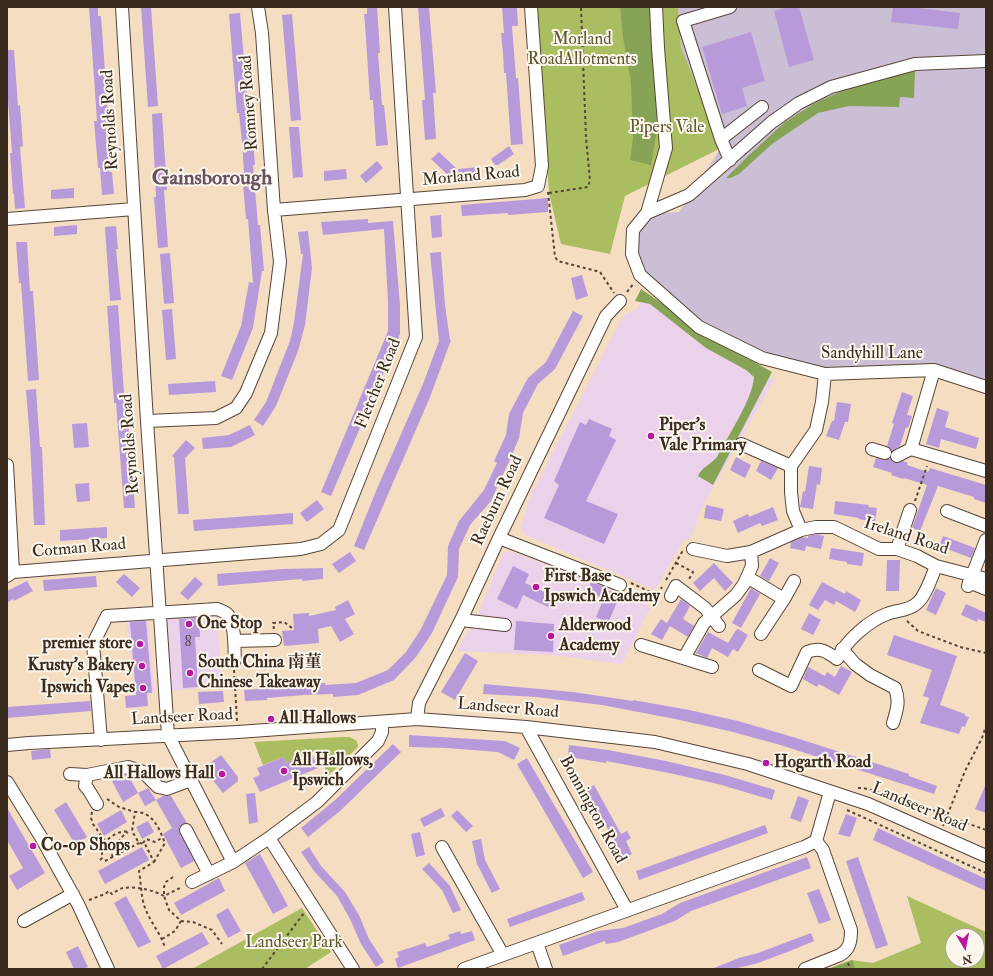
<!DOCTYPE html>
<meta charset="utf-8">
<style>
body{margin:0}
#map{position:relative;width:993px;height:976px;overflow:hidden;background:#f5ddc2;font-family:"IM FELL Double Pica",serif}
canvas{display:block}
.frame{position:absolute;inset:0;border:8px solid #3b2a1e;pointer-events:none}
.north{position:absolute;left:945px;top:928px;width:40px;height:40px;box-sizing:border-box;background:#fbf7ec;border:1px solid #aea59a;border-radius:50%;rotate:170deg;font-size:11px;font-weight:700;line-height:16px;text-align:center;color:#3b2a1e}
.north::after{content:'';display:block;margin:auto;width:14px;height:18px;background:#b5179e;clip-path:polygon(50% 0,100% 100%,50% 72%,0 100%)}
</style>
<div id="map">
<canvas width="993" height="976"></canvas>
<div class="frame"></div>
<div class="north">N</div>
</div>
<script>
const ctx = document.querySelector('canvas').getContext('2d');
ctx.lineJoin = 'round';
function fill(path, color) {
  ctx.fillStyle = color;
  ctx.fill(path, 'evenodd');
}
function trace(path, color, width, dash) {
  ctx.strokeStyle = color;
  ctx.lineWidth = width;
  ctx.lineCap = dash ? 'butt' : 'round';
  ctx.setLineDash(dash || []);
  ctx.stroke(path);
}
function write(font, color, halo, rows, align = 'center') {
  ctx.font = font + ' "IM FELL Double Pica","Noto Serif SC",serif';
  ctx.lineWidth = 4;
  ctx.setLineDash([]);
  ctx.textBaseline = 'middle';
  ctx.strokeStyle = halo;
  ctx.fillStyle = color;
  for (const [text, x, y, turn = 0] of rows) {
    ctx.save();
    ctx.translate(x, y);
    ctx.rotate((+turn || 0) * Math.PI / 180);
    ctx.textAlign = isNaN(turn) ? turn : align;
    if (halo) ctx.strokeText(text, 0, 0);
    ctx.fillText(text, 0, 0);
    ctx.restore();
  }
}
const built = new Path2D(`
 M644,294L774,380L702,507L691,538L683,541L655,590L525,535L520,527L532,493L623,316L637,309Z
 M510,551L645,603L650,608L622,664L551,655L457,651L478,614L503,553Z
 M147,613L155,692L135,694L126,615Z
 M217,614L222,684L212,687L170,691L168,617Z`);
const industrial = new Path2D(`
 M678,7H986V382L934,370L825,374L762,358L699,327L640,275L633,230L647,213L679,212L721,148L681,47Z`);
const green = new Path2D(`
 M537,7H678L681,47L721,148L625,196L610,254L561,244L549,193Z
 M342,737H350L357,741L358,747L328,776L318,750L286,763L283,757L263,765L254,742Z
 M907,896L986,932V969H828L851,960L873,963L921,943ZM953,936H977V960H953Z
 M302,908L331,952L305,969H192Z`);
const forest = new Path2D(`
 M620,7H651L657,102L656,136L651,165L630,160L633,139L631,83L623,37Z
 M915,70L914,98L900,97L899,107L849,106L818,113L772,144L739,174L730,178H726L747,157L785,122L815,103L862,82Z
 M641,289L720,343L772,372L713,485L698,476C701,468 711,464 717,457C727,437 753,399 754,377L746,370L706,348L650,304L635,301Z
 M853,960L855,969H828Z`);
const building = new Path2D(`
 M89,7H98V16H101L108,115H105L106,132L109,172H112L114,194L102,195L100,168H98L94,121H97Z
 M141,7H151L158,106L148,107Z
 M367,7H377L380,53H378L382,105H384L388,145L376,146L373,100H370L365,24L364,14H367Z
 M418,7H429L436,93H433L436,139L425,140L422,100H425Z
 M502,7H517L518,26H512L516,78H518L523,144L511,145L506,73H504L503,53L501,33H504Z
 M788,7H799L814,60L789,67L774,11Z
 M893,7H910L960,13L958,29L891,22Z
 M240,13L249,118H251L255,165H253L258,225H260L264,271H262L253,328L232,380L221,376L241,326L249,282L253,283L248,219H246L242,172H244L242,142L239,113H237L229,14Z
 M292,14L301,120L291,121L282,15Z
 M751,32L765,81L742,88L747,106L722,114L702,47Z
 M7,50H14L18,106L20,105L23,146L20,147L25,208L15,209L14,194H13L10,153H12L8,100H7Z
 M162,113L167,190H164L168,247L158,248L154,197H156L152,114Z
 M289,127H299L303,177L293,178Z
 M509,146L514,154L498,165H495L491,159Z
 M439,152L456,168L449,176L431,159Z
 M377,161L383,168L366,183L360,176Z
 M480,167L481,177L459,179L458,169Z
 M346,169L347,179L324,181V171Z
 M74,188V198L51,199V190Z
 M548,198V212L508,215V213L462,216L461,205Z
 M441,215L442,237L432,238L430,216Z
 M368,219V223L393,221L400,305V334L331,496L321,492L388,331V301L384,229L323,235L321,222Z
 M77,225V234L54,236V227Z
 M116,226L118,249H116L121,300L110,301L105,227Z
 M308,231L312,268L305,325L298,351L276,406L263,426L254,420L266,402L290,341L294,323L303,254H301L298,232Z
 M16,242H27L30,291H33L39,380L28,381L21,283H19Z
 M441,252L445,305L450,340H451L430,397L364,550L354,546L376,491L423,384L439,341L430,253Z
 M170,253L174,303L164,304L160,254Z
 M582,275L588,296L576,300L571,278Z
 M118,305L125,408H127L135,508H124L116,403H114L107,306Z
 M172,309L176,359L166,360L162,310Z
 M573,311L583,316L555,369L538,384L523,413L519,438L511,457L491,501L470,525L459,549L458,577L432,633L416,657L394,680L358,695L333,697V694L304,695L267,698V700L245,701L244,690L274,688V686L303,684L325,683V685L356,683L388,670L406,652L421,629L447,575L448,546L459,521L484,490L497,463L494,461L506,435L509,414L528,378L546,362Z
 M215,381L216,392L169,395L168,384Z
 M36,389L40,447H42L45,525H34L30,440L26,390Z
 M902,392L913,396L907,415L912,416L908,428L906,427L900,446L892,451L887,446L894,424L892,423Z
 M837,402L851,404L848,422H845L839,440L826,436L832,421H834Z
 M937,408L949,412L945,427L979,438L976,449L941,439L939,448L926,444Z
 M589,419L612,429L609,436L616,440L586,501L618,514L604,544L544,518L559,485L554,481L580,422L586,425Z
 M87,423L89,447L74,448L72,424Z
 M250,425L255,435L231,447L203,449L202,438L229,435Z
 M186,440L195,448L185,458L189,514H178L174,457L172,456Z
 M736,457L751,465L745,478L730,470Z
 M876,458L886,460L890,458L893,462L896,463L903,461L908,463L907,465L928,472L930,468L986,485V503L974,499V497L938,486L920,531L912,528L927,485L904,478L903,479L891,475L892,473L873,467Z
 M761,461L778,468L771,480L756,471Z
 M809,466L822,468L820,485L817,484L813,509L800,507L803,491L805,492Z
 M89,483L90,501L77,502L75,484Z
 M317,500L324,509L307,522L300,513Z
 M835,501L869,505L868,507L877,508L875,522L858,519L859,518L834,514Z
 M706,505L724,509L721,521L704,518Z
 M773,507L778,520L762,526L760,523L738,533L733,521L748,514L749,517Z
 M293,513V524L194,531L193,520Z
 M107,527V538L60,541V530Z
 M817,534L824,536L821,549L806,546L805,551L790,548L791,542L803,537L808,538V536Z
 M943,536L975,548L971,558L939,546Z
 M831,548L864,553L862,566L847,564V562L829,559Z
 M350,552L356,561L339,573L332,564Z
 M770,558L779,563L769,581L760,576Z
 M887,560H900L899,591H886Z
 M714,563L733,583L725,591L714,578L700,591L693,583Z
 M513,566L529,574L525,583L555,597L550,608L523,595L517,609L497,599Z
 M323,568V579L302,581V579L218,586L217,574L283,569Z
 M124,574L140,588L132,597L116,582Z
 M96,576L97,587L44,591L43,580Z
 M195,577L203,584L188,600L180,593Z
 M27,581L33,591L14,601L13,599L7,603V591Z
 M591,582L606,587L605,589L620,595L608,623L596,617L604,598L587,592Z
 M822,582L845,594L846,591L861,600L855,612L836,601L834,605L825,600L818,610L809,605Z
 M751,588L760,594L741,628L732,623Z
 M936,588L946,593L936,615L926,610Z
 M681,599L690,606L683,619L694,626L688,637L670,626L662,640L651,634L661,619L667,623Z
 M348,600L355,614L345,619L354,634L340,642L331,626L318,629L319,643L284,646L282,631L294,630L293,614L309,613V616L336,610L335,607Z
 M966,604L986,613V622L978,619L977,622L961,615Z
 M809,613L821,620L813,635L801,629Z
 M199,618L200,637H195L198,687L183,688L179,619Z
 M146,621L152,693H147L148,706L126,708L125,696L136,695L130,622Z
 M516,621L554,624L553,652L514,650Z
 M738,629L748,635L738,652L733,649L728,657L712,648L707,658L696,653L708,632L728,643L736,630Z
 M894,635L957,656L940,705L965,714V716L969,717L965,727L962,726L959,734L920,723L929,698L923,696L932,670L887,655Z
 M465,653L478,661L455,700L441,692Z
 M841,666L852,672L839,695L819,684L817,687L803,679L808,667L825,676L827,672L835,677Z
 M484,684L573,692L633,701V700L689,710L738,721L793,737L909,774V776L937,786L934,794L777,744L729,731L675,719L602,705L536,697L483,694Z
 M223,691L224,702L199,704L198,692Z
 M90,701L91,711L7,718V707Z
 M409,735L505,741L520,748L514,760L498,752L447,748L409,747Z
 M393,744L401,752L340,811L308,837L301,828L334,801Z
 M569,745L608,750L666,761L725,775L775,790L772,800L718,784L669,773L606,761V763L568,757Z
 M50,749L51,758L32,760L31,751Z
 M311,752L318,768L260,792L253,778L260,775L257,768L283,757L286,763Z
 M221,755L238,777V781L223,793L203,768Z
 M527,758L593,872L583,878L517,764Z
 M128,775L138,793L123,802L112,781L121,776Z
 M986,784V813L975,809Z
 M594,785L621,834L627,831L631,838L626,841L632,854L624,858L586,790Z
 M148,788L156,800L145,806L138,793Z
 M255,793L258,822L249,824L246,794Z
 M163,796H171L187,823L182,824L180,826L179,830L194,861L181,868L163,834L172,828L156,800Z
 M798,796L809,800L801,822L790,818Z
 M66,802L87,837L75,844L54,810Z
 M7,808L45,873L17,890L9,876L23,868L7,840Z
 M441,808L445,816L424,827L420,819Z
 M121,810L127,822L104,836L97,824Z
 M457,810L473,826L466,832L451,816Z
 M846,814L857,818L850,837L838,834Z
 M148,821L154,832L142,839L136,827Z
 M765,825L768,833L639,880L636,871Z
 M878,828L986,879V891L873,840Z
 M420,832L425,855L416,857L411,834Z
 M481,839L485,860L500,889L492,893L477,864L472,841Z
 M142,847L149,860L105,884L98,871Z
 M309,847L321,866L345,892L359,915L369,939L384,962L376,967L361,944L350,919L337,896L314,871L301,852Z
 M260,854L288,906L273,914L245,863Z
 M807,857L811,868L691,911L675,921L618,942L606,944L605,941L563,956L559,945L598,931L623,928L662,914L680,903Z
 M858,857L888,945L876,949L846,861Z
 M429,863L450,886L461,910L453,913L442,890L422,869Z
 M219,878L225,891L181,915L174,903Z
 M819,889L831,920L819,924L807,893Z
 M582,892L585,900L510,927L507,919Z
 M126,896L151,942L138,948L114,903Z
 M228,908L241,931L228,938L216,915Z
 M460,931L461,934L472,931L475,940L398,968L395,959L399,957L397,952L425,943L427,947L450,939L448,935Z
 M202,932L209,944L163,969L156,956Z
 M811,933L814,941L790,951L758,963L733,969H714V968L739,958L758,953Z
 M78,946L88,967L83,969H74L66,952Z`);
const path = new Path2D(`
 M548,192L555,257L558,261L600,272L614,293
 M549,193L588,187L590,180L586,138L581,7
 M627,292L634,283
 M915,501L927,466
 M676,563L693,572L688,581
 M666,580L682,552H683
 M631,583L657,595L662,587
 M907,621L918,631L960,647L986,653
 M274,629L273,623L284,622L292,628
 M234,670L237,721
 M858,788H863L909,800L947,816L986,830
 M107,799L119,807L135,812
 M847,810L986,873
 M92,812L91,818L93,824L105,841L113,857
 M943,826L965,771L982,738L986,726
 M90,839L100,834
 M143,843L146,839L155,842L160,839L161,836
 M118,854C116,844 120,837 128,832
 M100,860L102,858V845C108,838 120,829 129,832
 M105,861L139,843
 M154,862L165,843C159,828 153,812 135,812L132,831L139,843L145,844L154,862L139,871C141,882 141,898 145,908C150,921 160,933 165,947
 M173,877L166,882L164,887V896L169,910L181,921L193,922L212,930L222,944
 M89,900L105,894L109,891L112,894C115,892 119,889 123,888C136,886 153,890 164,896L182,887
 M162,939L175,931L181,921
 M848,963L850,969
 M262,969L304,913`);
const minor = new Path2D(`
 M122,7L147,421L168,735L233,862
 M986,61L915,64L831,87L799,103L772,122L689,195L647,213L633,230L632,254L640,275L699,327L762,358L825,374L934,370L986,387
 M721,139L683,21L730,7
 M730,160L721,139L762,107
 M274,210L525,190L538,186L542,166L531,7
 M647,213L666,148L658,48L656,7
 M7,219L134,209
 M934,370L911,449L986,471
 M147,421L216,418L236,408L246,393L271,333L280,262L274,210L262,33L258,7
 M741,444L791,466
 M872,449L885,453
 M897,456L911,449
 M7,465L13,572
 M947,511L986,526
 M801,530L793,511L791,492V466L816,430L822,402L825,374
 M499,538L620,585
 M693,549L727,556L751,552L801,530L816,527H834L879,549H897L917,556L936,566L986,579
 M897,549L910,510
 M7,576L13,572L301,549L321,544L339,530L416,337L395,7
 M747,577L784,599L761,634
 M969,582L986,589
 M968,586L986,540
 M671,596L676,586L705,608L719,626
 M784,599L794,581
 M461,620L505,625
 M234,641L275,640
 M641,645L712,667
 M842,649L855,664L870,675L895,688C900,701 897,710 893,723
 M684,658L704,623L736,595L744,584L752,566L751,552
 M759,670L791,686L807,652C820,647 826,651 837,659C846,641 868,621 887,614C897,610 908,611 916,604C925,598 932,576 936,566
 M417,719L419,703L461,620L499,538L606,316L620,301
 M526,727L627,910
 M101,740L93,644L107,616L217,609C220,610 224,612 226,613C236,620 234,649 235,660
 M7,745L29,743L238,732L417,719L526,727L655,742L748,764L868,804L986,856
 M70,774L87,775
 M7,782L41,837L78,904L108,969
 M97,804L88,789L85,786L87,775L128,767L143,772L158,787L167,789L191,780
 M186,830L209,874
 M269,838L353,969
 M442,847L503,955
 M192,882L233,862L269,838L317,802L378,741L382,732V722
 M24,921L73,894
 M537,943L546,969
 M464,969L804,847L816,841L830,792
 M805,969L840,955C850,949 851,941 851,930L823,850L816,841`);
const markers = [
 [651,436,4,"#b5179e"],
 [536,587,4,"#b5179e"],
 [189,624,4,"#b5179e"],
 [551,636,4,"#b5179e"],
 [140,644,4,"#b5179e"],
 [142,666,4,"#b5179e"],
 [190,673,4,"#b5179e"],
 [143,688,4,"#b5179e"],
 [271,719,4,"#b5179e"],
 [766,763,4,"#b5179e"],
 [284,771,4,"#b5179e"],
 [222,774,4,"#b5179e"],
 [33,846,4,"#b5179e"]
];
const numberNames = [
 ["8",188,643]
];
const parkNames = [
 ["Morland",582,40],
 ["RoadAllotments",582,60],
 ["Pipers Vale",667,128],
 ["Landseer Park",294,943]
];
const streetNames = [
 ["Romney Road",250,103,-94],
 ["Reynolds Road",111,120,-93],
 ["Morland Road",471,177,-5],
 ["Sandyhill Lane",872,354],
 ["Fletcher Road",379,384,-68],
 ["Reynolds Road",131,444,-94],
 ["Raeburn Road",498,501,-65],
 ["Ireland Road",906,537,18],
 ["Cotman Road",79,549,-5],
 ["Landseer Road",508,709,5],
 ["Landseer Road",182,718,-3],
 ["Landseer Road",919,808,23],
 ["Bonnington Road",592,810,61]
];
const poiNames = [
 ["Piper's",659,426],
 ["Vale Primary",659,446],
 ["First Base",544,577],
 ["Ipswich Academy",544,597],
 ["One Stop",197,624],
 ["Alderwood",559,626],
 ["Academy",559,646],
 ["premier store",132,644,"right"],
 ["South China 南菫",198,663],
 ["Chinese Takeaway",198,683],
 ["Krusty's Bakery",134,666,"right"],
 ["Ipswich Vapes",135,688,"right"],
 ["All Hallows",279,719],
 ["All Hallows,",292,761],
 ["Ipswich",292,781],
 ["Hogarth Road",774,763],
 ["All Hallows Hall",214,774,"right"],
 ["Co-op Shops",41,846]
];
const districtNames = [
 ["Gainsborough",212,179]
];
fill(built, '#ecd1ea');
fill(industrial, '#cbbfd5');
fill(green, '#aabd60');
fill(forest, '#87a456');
fill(building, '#b89ada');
trace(minor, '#574537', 14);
trace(path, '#574537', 2, [3, 3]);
trace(minor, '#fff', 12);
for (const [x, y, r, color] of markers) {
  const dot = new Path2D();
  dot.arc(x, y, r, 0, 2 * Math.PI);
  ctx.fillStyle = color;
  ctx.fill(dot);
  trace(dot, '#fbf7ec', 1.5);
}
write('15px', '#5a464d', null, numberNames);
write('17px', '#5c5632', '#fbf7ec', parkNames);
write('17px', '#3b2a1e', '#fbf7ec', streetNames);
write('bold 17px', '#3b2a1e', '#fbf7ec', poiNames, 'left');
write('bold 21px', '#675160', '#fbf7ec', districtNames);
</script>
